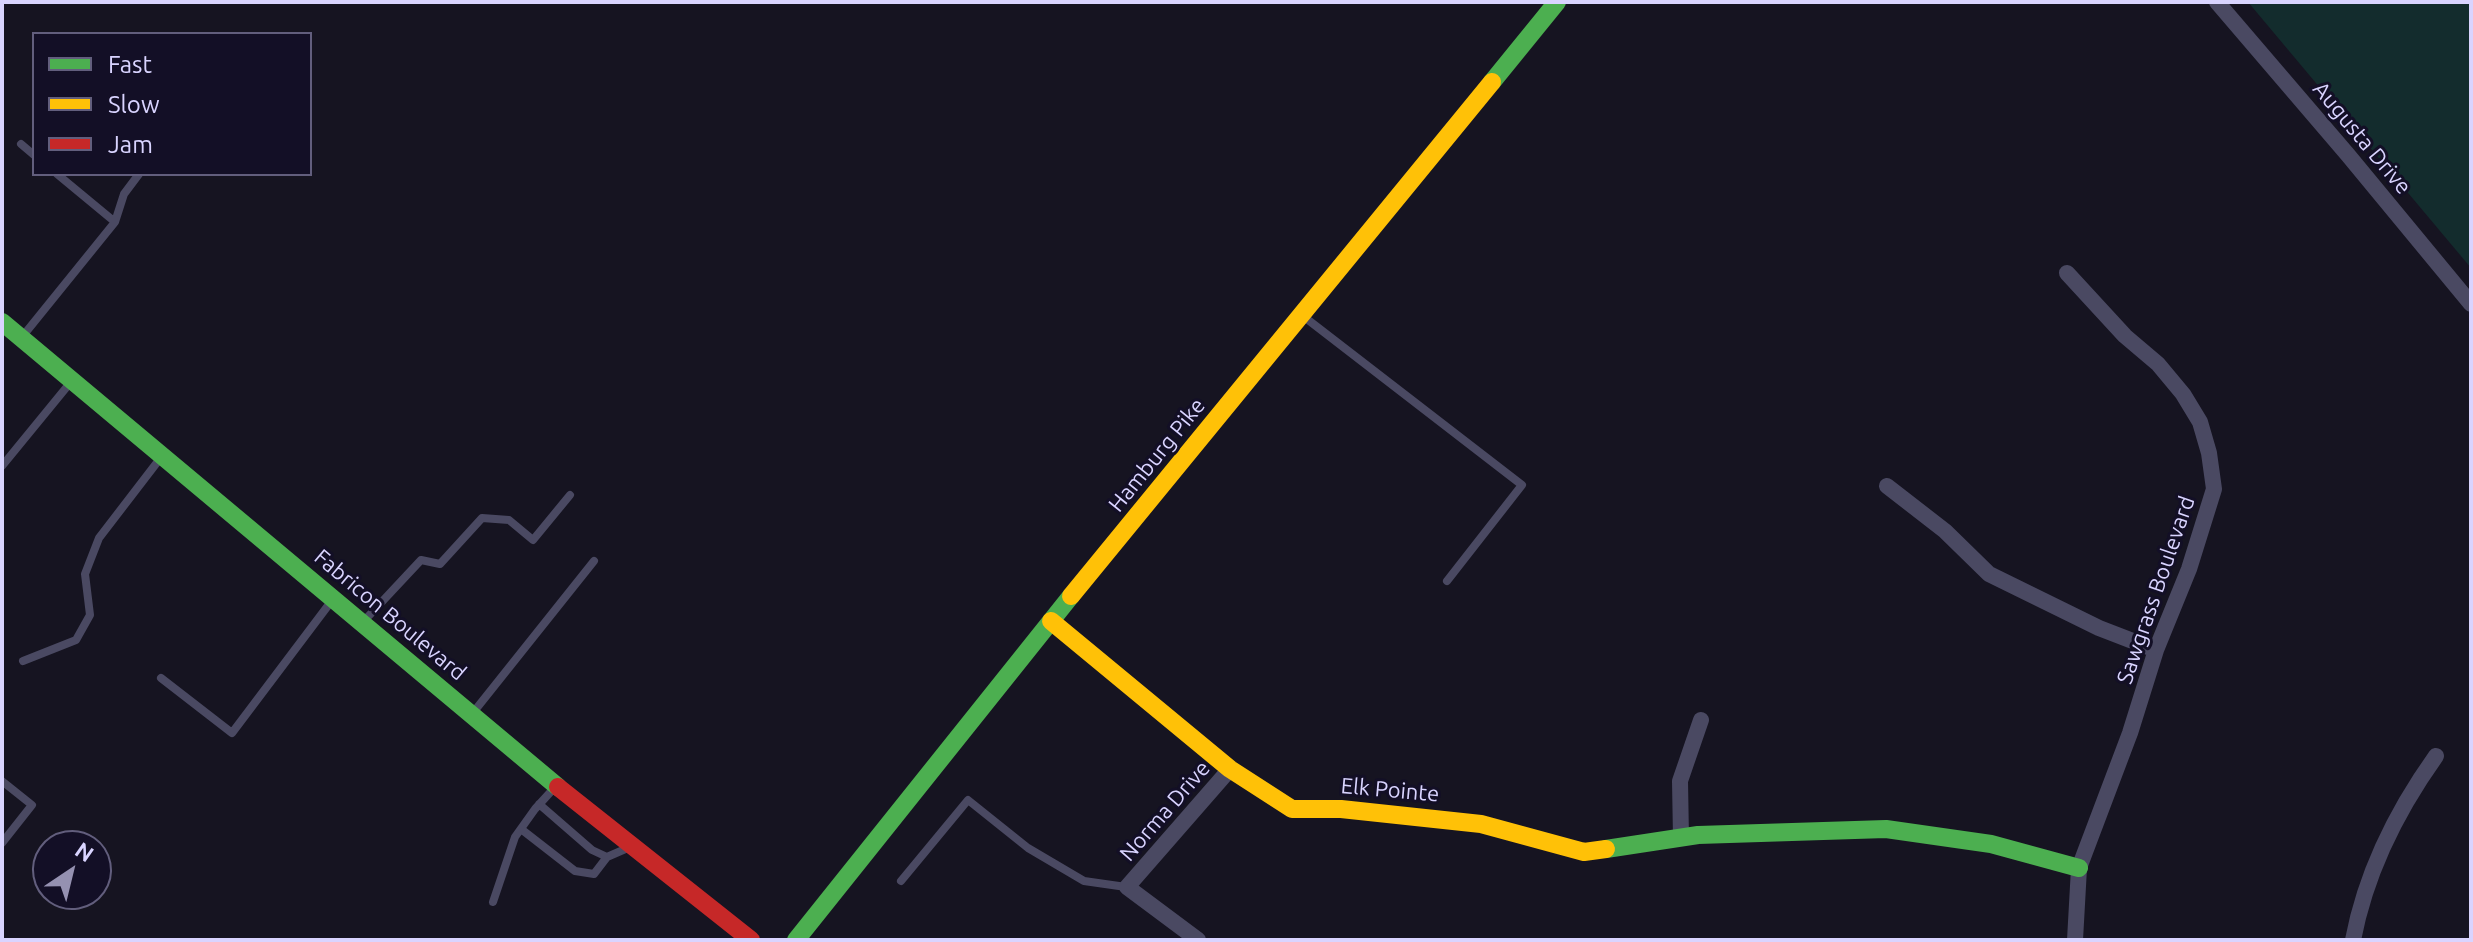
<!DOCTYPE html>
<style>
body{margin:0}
#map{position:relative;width:2473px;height:942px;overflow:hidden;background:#161421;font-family:Ubuntu,sans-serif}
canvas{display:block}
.frame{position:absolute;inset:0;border:4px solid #d9d4ff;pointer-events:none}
.legend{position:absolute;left:32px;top:32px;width:280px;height:144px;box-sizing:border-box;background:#130f26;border:2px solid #625e7d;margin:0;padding:10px 14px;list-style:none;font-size:24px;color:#d9d4ff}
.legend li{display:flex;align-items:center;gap:16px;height:40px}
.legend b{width:40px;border:2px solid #625e7d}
.north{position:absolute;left:32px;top:830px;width:80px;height:80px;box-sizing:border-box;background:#130f26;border:2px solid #625e7d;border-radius:50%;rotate:35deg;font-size:22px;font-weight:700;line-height:32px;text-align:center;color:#d9d4ff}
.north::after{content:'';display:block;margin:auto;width:28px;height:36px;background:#9591b1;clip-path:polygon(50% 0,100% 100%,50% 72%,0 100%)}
</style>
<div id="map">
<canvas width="2473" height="942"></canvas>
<div class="frame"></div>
<ul class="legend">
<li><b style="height:10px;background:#4caf50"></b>Fast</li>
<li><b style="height:10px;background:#ffc107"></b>Slow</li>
<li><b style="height:10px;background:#c62828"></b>Jam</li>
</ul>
<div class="north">N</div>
</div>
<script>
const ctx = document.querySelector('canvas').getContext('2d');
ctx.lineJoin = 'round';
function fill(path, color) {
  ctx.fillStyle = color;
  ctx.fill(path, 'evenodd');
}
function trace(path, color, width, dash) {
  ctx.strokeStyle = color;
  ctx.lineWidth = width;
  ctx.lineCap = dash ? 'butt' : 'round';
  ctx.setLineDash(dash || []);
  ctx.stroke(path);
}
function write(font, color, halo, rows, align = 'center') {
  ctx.font = font + ' Ubuntu,sans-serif';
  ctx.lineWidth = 6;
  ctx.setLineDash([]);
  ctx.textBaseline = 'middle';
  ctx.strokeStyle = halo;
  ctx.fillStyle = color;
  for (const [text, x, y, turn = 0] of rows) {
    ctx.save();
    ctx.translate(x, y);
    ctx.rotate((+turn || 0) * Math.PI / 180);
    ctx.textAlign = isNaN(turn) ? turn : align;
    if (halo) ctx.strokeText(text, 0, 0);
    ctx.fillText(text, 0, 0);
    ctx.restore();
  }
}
const green = new Path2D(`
 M2248,2H2471V268Z`);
const lane = new Path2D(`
 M21,144L34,155
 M115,222L124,194L139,174
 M1303,316L1522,485L1447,581
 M22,337L115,222L57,174
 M2,466L70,383
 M363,622L421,560L440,564L482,518L509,520L533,540L570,495
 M23,661L76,640L90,615L85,574L99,538L162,456
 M161,678L232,733L333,599
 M472,714L594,561
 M2,781L32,805L2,843
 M539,804L592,850L607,857L630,847
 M521,829L575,871L594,874L607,857
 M901,881L968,800L1028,848L1084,881L1126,887
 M493,902L515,837L535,809L556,786`);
const street = new Path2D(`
 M2217,2L2348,155L2471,304
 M2067,273L2125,336L2158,364L2183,394L2200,422L2209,453L2214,489L2189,569L2156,650L2130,733L2079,868L2075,940
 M1887,486L1945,531L1989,574L2099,628L2156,650
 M1681,838L1680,781L1701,720
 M1198,940L1127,887L1230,769
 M2353,940C2366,872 2396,812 2436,756`);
const fast = new Path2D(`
 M1492,82L1557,2
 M2,322L558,787
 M1606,849L1698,835L1886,829L1991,844L2079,868
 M796,940L1071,596`);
const slow = new Path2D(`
 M1071,596L1492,82
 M1051,621L1230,769L1292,809H1341L1481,824L1584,852L1606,849`);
const jam = new Path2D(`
 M558,787L751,940`);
const streetNames = [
 ["Augusta Drive",2362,138,50],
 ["Hamburg Pike",1157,455,-51],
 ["Sawgrass Boulevard",2156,590,-71],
 ["Fabricon Boulevard",390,615,40],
 ["Elk Pointe",1390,790,5],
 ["Norma Drive",1165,811,-49]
];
fill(green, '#132c2d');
trace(lane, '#4a4962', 8);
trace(street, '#4a4962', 16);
trace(fast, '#4caf50', 18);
trace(slow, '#ffc107', 18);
trace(jam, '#c62828', 18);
write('22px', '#d9d4ff', '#130f26', streetNames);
</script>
